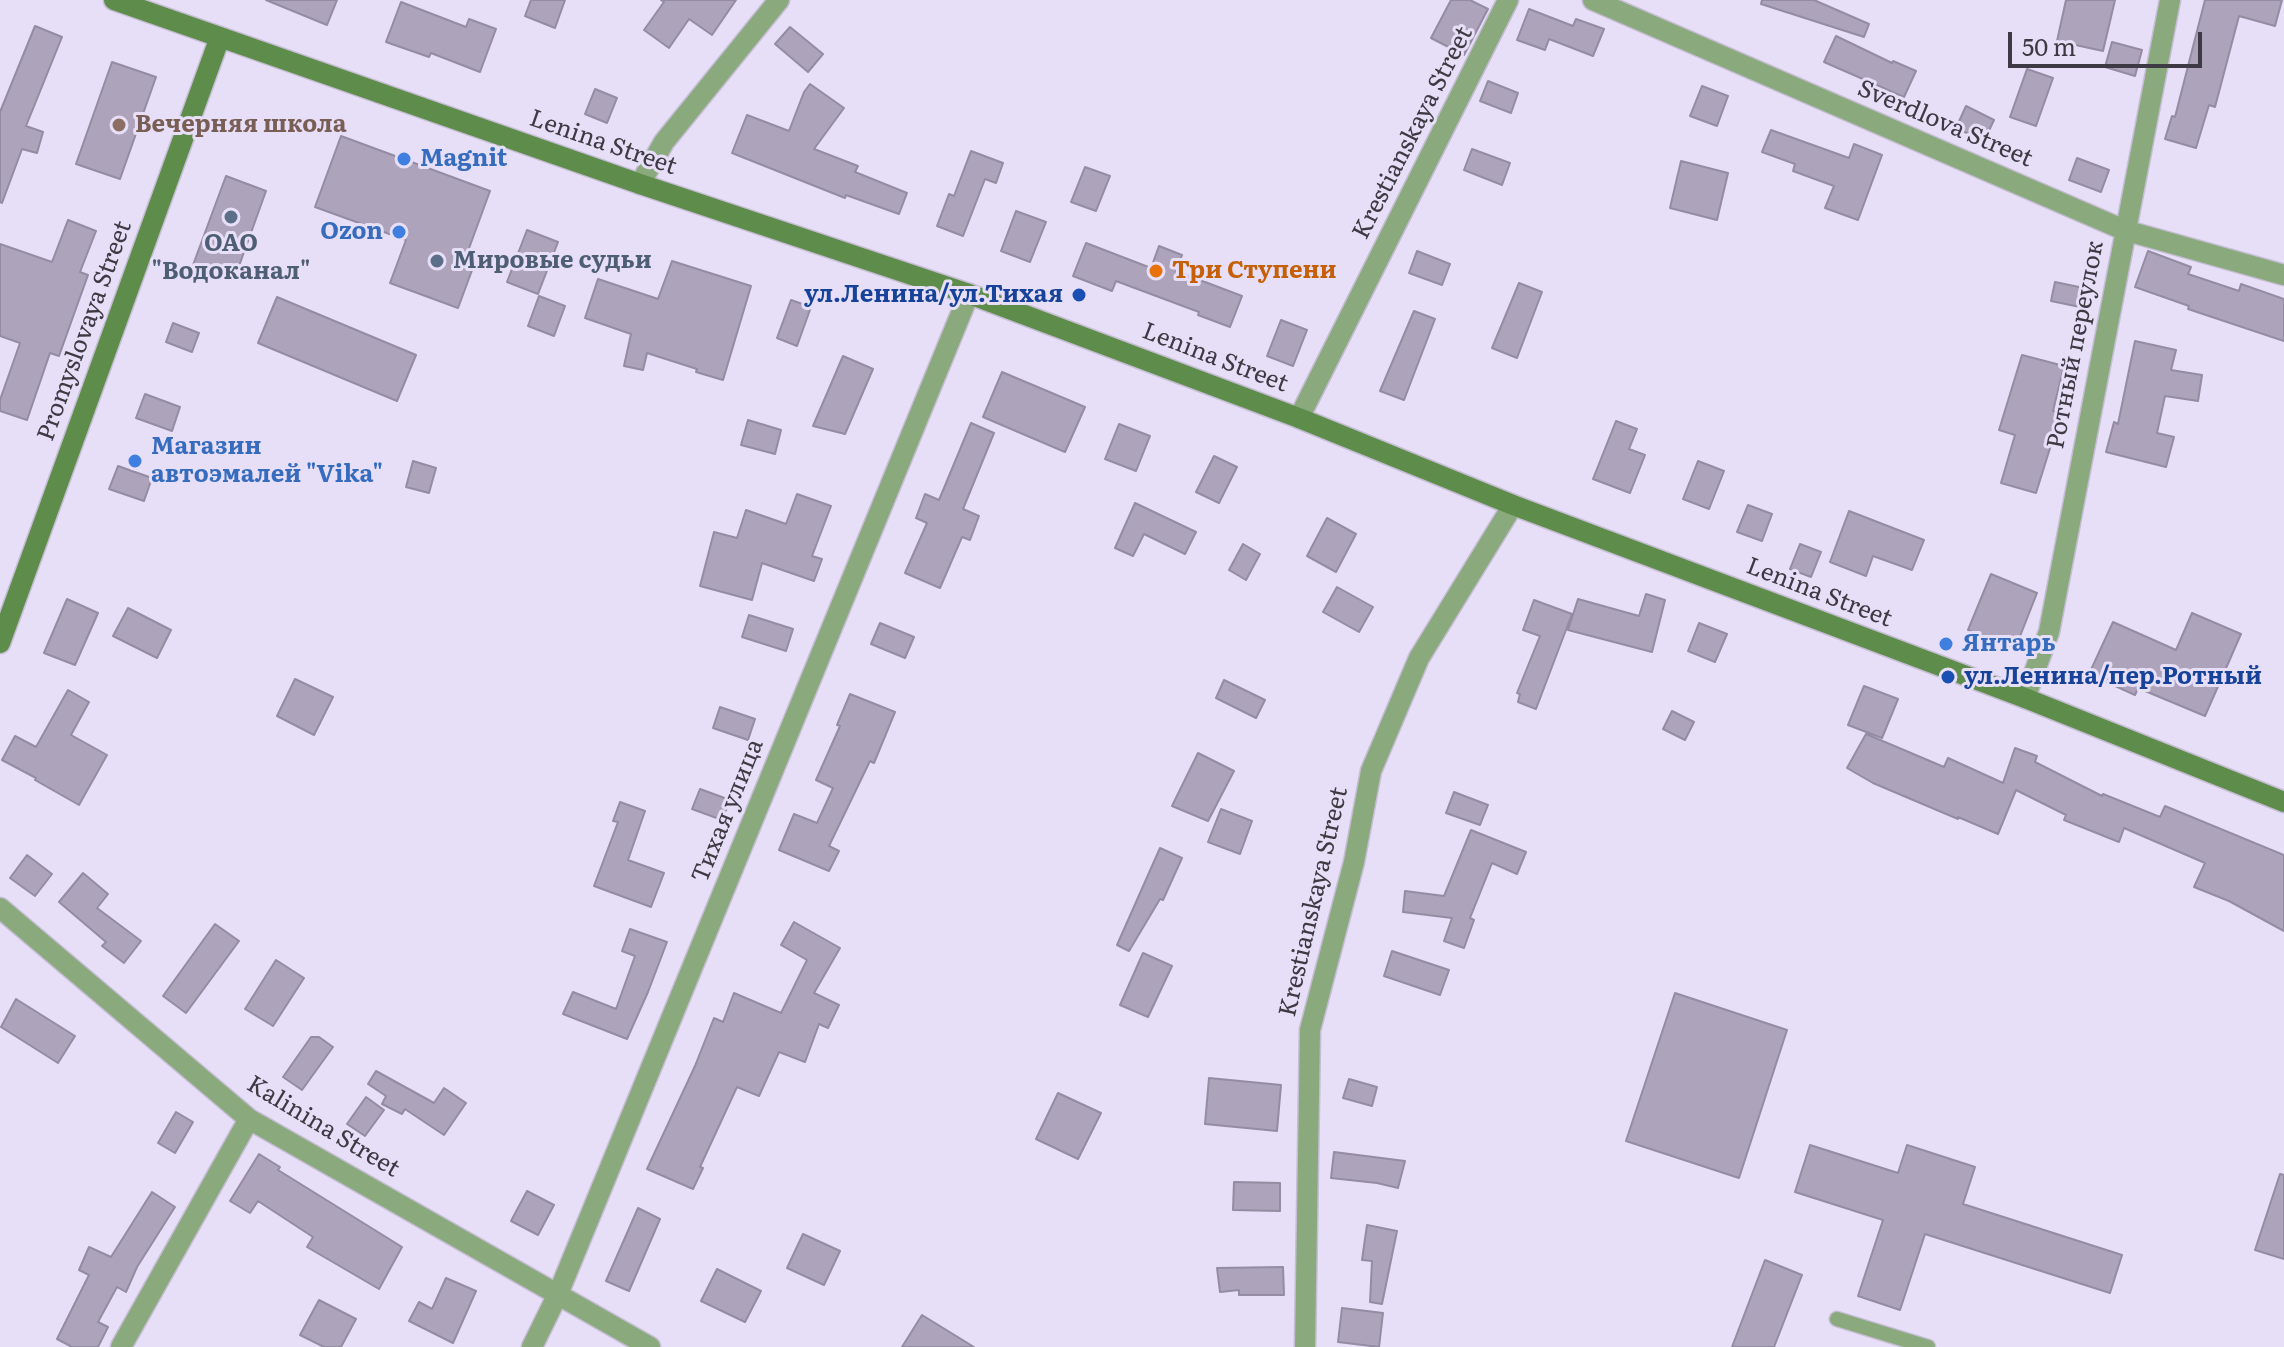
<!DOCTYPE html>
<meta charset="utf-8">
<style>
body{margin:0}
#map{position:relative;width:2284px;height:1347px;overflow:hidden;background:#e7def7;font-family:Literata,serif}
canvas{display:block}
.scale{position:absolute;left:2008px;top:32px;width:194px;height:36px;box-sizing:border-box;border:4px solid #3d3a43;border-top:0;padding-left:10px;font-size:24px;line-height:28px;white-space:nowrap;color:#3d3a43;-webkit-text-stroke:6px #e7def7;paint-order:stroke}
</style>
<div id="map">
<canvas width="2284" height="1347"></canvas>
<div class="scale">50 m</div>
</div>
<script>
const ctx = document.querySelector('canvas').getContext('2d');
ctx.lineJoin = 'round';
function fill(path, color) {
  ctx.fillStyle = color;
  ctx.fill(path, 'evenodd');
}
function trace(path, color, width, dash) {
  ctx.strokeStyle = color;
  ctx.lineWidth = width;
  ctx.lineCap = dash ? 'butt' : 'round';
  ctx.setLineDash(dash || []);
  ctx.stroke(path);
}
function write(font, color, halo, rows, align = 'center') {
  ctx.font = font + ' Literata,serif';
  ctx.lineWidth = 6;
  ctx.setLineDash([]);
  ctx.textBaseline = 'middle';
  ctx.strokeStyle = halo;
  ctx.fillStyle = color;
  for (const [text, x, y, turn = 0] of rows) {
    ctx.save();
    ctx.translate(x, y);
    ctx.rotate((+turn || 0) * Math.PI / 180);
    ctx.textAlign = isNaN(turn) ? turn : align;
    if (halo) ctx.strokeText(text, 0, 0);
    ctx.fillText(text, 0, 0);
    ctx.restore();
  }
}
const building = new Path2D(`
 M266,0H337L327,25Z
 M531,0H565L555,28L525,16Z
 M661,0H736L712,35L689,19L669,48L644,30L664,2Z
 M1451,0H1470L1488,9L1464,55L1431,38Z
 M1762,0H1814L1869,24L1864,37L1761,4Z
 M2066,0H2115L2103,51L2057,41Z
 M2205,0H2282L2275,26L2239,16L2215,107L2209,105L2196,148L2165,139L2172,116L2175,117Z
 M401,2L466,27L469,19L496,29L480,72L431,53L429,57L386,42Z
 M1529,9L1573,26L1576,19L1604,29L1593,56L1549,39L1545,50L1517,40Z
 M35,26L62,37L26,126L43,132L37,153L22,149L2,203L0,202V112Z
 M790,27L823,54L808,72L775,44Z
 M1836,36L1892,63L1893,61L1916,71L1904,97L1824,62Z
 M2112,42L2142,50L2135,76L2105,67Z
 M112,62L156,77L120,179L76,164Z
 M2027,69L2053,78L2036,126L2010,117Z
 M1488,81L1518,93L1511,113L1480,101Z
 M810,84L844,108L814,149L858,166L855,172L907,193L899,214L846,195L845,198L732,153L747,115L789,131L804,92Z
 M1702,86L1728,96L1717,126L1690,116Z
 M595,89L617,98L607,123L585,114Z
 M1966,106L1994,120L1984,141L1956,128Z
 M1771,130L1849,158L1854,144L1882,155L1858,220L1825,208L1834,186L1793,171L1795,164L1762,152Z
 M341,136L490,191L464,262L474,265L458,308L390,283L406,240L315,207Z
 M1472,149L1510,163L1502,185L1464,170Z
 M971,151L1003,163L996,183L985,179L963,236L937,226L949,194L954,196Z
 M2077,158L2109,170L2101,192L2069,180Z
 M1681,161L1728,173L1717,220L1670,208Z
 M1085,167L1110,176L1096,211L1071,202Z
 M226,176L266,191L234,280L193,265Z
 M1016,211L1046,222L1030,262L1001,251Z
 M68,220L96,231L80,272L88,275L59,356L50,353L27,420L0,411V400L20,343L0,336V244L52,262Z
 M527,230L558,242L538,294L507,282Z
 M1086,243L1151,268L1159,246L1182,255L1176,271L1242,296L1230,327L1198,315L1199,312L1116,281L1112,291L1073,276Z
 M1417,251L1450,264L1442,285L1409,273Z
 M2148,251L2191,267L2188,274L2239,291L2241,284L2284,299V341L2188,309L2189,306L2135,287Z
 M672,261L751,286L723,380L696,372L697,369L647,353L643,370L624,366L631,334L585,318L598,279L658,299Z
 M2055,282L2084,288L2080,307L2051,301Z
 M1519,283L1542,292L1517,358L1492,348Z
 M539,296L565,306L554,336L528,326Z
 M277,297L416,355L397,401L258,343Z
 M791,300L811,307L797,346L777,338Z
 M1414,311L1435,319L1404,400L1380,391Z
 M1281,320L1307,330L1293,366L1267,356Z
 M173,323L199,333L192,352L166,342Z
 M2135,341L2176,350L2171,370L2202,375L2198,401L2165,396L2157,433L2174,437L2166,467L2106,452L2114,422L2118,424Z
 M2022,355L2064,366L2053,411L2061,413L2036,493L2001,483L2015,435L1999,430Z
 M843,356L873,369L845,434L813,426Z
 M1002,372L1085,407L1065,452L983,417Z
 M145,394L180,407L172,431L136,418Z
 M748,420L781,430L775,454L741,445Z
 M1616,421L1637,429L1629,449L1645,455L1630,493L1593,479Z
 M971,423L994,433L963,509L979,516L970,540L962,537L940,588L905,573L927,523L916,518L925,494L939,500Z
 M1119,424L1150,436L1136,471L1105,459Z
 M1214,456L1237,467L1219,503L1196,492Z
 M413,461L436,468L429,493L406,487Z
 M1698,461L1724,471L1709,509L1683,499Z
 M118,466L152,478L144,501L109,489Z
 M797,494L831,506L812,556L822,559L814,581L762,563L752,600L700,586L714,532L737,538L746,510L786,524Z
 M1135,503L1196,532L1185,554L1144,534L1133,556L1115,548Z
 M1748,505L1772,514L1762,541L1737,532Z
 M1849,511L1924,540L1912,570L1873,556L1866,576L1830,562Z
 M1327,518L1356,534L1336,572L1307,556Z
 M1243,544L1260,554L1246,580L1229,570Z
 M1800,544L1821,552L1811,577L1790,569Z
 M1991,574L2037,593L2015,649L1968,630Z
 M1337,587L1373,607L1359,632L1323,612Z
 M1646,594L1665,600L1652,652L1568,630L1578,599L1639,616Z
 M67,599L98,613L75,665L44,653Z
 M1534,600L1572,614L1536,709L1518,702L1520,694L1517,693L1540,636L1523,630Z
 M128,608L171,630L157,658L113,636Z
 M2192,613L2241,634L2205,716L2138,688L2135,695L2089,674L2113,622L2176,650Z
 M749,615L793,629L786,651L742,637Z
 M880,623L914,637L905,658L871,644Z
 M1699,623L1727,634L1715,662L1688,651Z
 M295,679L333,697L314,735L277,716Z
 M1224,680L1265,700L1256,718L1216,698Z
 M1864,686L1898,699L1882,738L1848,725Z
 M68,690L89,702L71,735L107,755L79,805L35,780L36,778L2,760L15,736L36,747Z
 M850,694L895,712L874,763L870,761L829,846L839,851L829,871L779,850L794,814L817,823L833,788L816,780L840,726L837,725Z
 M720,707L755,719L748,740L713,728Z
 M1672,711L1694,722L1685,740L1663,729Z
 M1866,734L1944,767L1948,758L2003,783L2015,748L2037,756L2035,762L2102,796L2103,794L2160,817L2165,806L2284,855V931L2229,901L2194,887L2205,863L2124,828L2119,842L2064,820L2066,815L2016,790L1998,834L1958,817V819L1873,783L1847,768Z
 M1198,753L1234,771L1208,821L1172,806Z
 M700,789L730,800L722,820L692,809Z
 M1454,792L1488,805L1480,825L1446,813Z
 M620,802L645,811L628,860L664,873L651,907L594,886L618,822L613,821Z
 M1221,809L1252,821L1240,854L1208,842Z
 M1471,830L1526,852L1517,874L1492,863L1470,918L1474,920L1464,948L1444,941L1452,918L1403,912L1405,891L1444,896Z
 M1160,848L1182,858L1163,900L1160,899L1129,951L1117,945Z
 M27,855L52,874L35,896L10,878Z
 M83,873L108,894L97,908L141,941L124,963L102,946L106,942L59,902Z
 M794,922L840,948L814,993L839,1005L828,1028L819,1024L805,1062L779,1052L759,1096L737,1087L700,1167L703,1168L693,1189L647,1169L695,1066L714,1018L723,1022L734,993L781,1013L807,960L781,945Z
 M215,924L239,941L186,1013L163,996Z
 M630,929L667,942L648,992L627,1039L563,1014L573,992L616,1009L635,956L622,951Z
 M1392,951L1449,970L1440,995L1384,976Z
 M1143,953L1172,966L1148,1017L1120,1005Z
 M276,960L304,978L273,1026L245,1009Z
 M1675,993L1787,1030L1739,1178L1626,1141Z
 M16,999L75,1036L58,1063L1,1027Z
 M311,1037H319L333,1047L302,1090L283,1077Z
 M376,1071L434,1103L444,1088L466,1103L444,1135L405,1109L402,1114L382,1104L386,1096L368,1084Z
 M1209,1078L1281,1085L1277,1131L1205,1124Z
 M1349,1079L1377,1087L1372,1106L1343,1098Z
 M1058,1093L1101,1113L1078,1159L1036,1139Z
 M366,1097L384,1110L365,1136L347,1124Z
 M176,1112L193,1122L175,1153L158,1143Z
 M1810,1145L1898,1173L1907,1145L1975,1167L1963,1204L2122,1255L2110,1293L1925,1234L1900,1310L1858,1296L1883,1220L1795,1192Z
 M1334,1152L1405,1161L1398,1188L1377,1183L1331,1178Z
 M259,1154L280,1167L278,1170L402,1247L379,1289L307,1247L313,1237L258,1201L250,1213L230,1201Z
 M2280,1174L2284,1175V1259L2255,1250Z
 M1234,1182L1280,1183V1211L1233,1210Z
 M527,1191L554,1205L538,1235L511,1221Z
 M152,1192L175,1207L137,1267L126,1292L117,1287L98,1322L108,1327L98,1347H72L57,1339L89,1275L79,1270L89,1247L111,1257Z
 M638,1208L660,1219L629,1291L606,1281Z
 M1367,1225L1397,1231L1382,1304L1370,1302L1372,1261L1362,1260Z
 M803,1234L840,1251L824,1285L787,1268Z
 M1765,1260L1802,1275L1774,1347H1732Z
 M1283,1267L1284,1295H1239V1290L1220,1292L1217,1268Z
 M717,1269L761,1291L745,1322L701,1301Z
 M446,1278L476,1291L453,1343L409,1321L419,1302L432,1309Z
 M319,1300L356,1319L341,1347H324L300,1335Z
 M1342,1308L1383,1313L1379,1347L1338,1342Z
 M922,1315L974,1347H902Z`);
const lane = new Path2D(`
 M1837,1319L1928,1347`);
const street = new Path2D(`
 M1593,0L2124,230L2284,275
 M640,184L664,142L779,0
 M1299,418L1508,0
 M2025,698L2049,632L2170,0
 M0,908L249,1119L650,1347
 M121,1347L249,1119
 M532,1347L558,1294L969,294
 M1305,1347L1310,1030L1354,862L1371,771L1419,658L1513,505`);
const secondary = new Path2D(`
 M114,0L640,184L969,294L1299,418L1513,505L2025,698L2284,802
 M0,643L220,37`);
const markers = [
 [119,125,8,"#8d6e63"],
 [404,159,8,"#3f7fe0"],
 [231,217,8,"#5c6f8a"],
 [399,232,8,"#3f7fe0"],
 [437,261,8,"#5c6f8a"],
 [1156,271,8,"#e8710a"],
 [1079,295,8,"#1a4fb4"],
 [135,461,8,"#3f7fe0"],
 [1946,644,8,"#3f7fe0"],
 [1948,677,8,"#1a4fb4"]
];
const streetNames = [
 ["Sverdlova Street",1945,124,23],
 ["Krestianskaya Street",1413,133,-63],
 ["Lenina Street",603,143,19],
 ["Promyslovaya Street",85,331,-70],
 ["Ротный переулок",2076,345,-79],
 ["Lenina Street",1215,358,21],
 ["Lenina Street",1819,593,21],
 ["Тихая улица",728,811,-68],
 ["Krestianskaya Street",1314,902,-77],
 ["Kalinina Street",323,1127,31]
];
const educationNames = [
 ["Вечерняя школа",135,125]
];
const shopNames = [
 ["Magnit",420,159],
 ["Ozon",383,232,"right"],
 ["Магазин",151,447],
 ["автоэмалей \"Vika\"",151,475],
 ["Янтарь",1962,644]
];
const serviceNames = [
 ["ОАО",231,244],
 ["\"Водоканал\"",231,272],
 ["Мировые судьи",453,261,"left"]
];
const foodNames = [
 ["Три Ступени",1172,271]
];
const transitNames = [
 ["ул.Ленина/ул.Тихая",1063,295],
 ["ул.Ленина/пер.Ротный",1964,677,"left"]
];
fill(building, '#ada4bb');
trace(building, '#948ca2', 2);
trace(lane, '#c5bdd3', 17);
trace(street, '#c5bdd3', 23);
trace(secondary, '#c5bdd3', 23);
trace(lane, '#8aaa7e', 14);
trace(street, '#8aaa7e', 20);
trace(secondary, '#5e8d4b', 20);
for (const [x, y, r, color] of markers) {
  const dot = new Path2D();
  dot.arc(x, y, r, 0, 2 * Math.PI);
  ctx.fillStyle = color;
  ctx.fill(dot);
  trace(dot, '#e7def7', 3);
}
write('24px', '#3d3a43', '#e7def7', streetNames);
write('bold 24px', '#785e54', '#e7def7', educationNames, 'left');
write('bold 24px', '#366cbe', '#e7def7', shopNames, 'left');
write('bold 24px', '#4e5e75', '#e7def7', serviceNames);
write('bold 24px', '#c56008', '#e7def7', foodNames, 'left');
write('bold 24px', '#164399', '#e7def7', transitNames, 'right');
</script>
